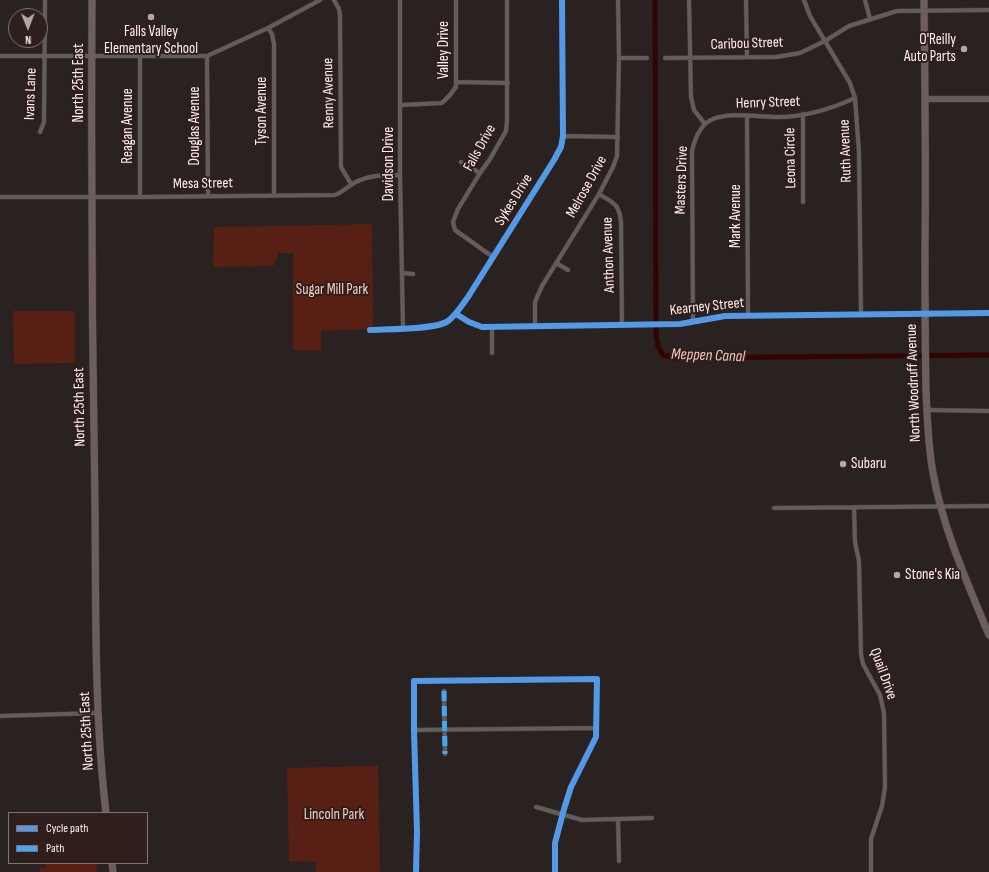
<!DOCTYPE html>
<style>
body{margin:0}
#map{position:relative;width:989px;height:872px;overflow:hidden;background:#2a2220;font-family:"Sofia Sans Condensed",sans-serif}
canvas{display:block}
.legend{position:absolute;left:8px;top:812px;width:140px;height:52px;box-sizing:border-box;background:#2e1f1c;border:1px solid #807370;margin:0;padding:5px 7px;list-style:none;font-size:12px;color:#fcf1ef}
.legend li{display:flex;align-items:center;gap:8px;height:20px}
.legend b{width:20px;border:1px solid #807370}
.north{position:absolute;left:8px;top:8px;width:40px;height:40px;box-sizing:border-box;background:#2e1f1c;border:1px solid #807370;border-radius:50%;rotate:179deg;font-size:11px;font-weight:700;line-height:16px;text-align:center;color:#fcf1ef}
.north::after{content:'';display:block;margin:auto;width:14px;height:18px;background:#b2a9a7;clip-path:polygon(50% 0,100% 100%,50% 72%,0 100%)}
</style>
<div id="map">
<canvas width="989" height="872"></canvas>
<ul class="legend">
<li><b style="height:5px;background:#5399e6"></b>Cycle path</li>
<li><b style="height:5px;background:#3fa9f5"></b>Path</li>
</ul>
<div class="north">N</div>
</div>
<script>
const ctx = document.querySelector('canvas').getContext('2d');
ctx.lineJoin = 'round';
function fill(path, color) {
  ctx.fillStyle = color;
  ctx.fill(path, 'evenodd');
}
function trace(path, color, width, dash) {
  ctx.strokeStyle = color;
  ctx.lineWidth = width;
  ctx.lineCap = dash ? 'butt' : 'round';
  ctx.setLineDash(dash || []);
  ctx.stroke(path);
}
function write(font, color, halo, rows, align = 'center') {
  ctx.font = font + ' "Sofia Sans Condensed",sans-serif';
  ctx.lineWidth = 4;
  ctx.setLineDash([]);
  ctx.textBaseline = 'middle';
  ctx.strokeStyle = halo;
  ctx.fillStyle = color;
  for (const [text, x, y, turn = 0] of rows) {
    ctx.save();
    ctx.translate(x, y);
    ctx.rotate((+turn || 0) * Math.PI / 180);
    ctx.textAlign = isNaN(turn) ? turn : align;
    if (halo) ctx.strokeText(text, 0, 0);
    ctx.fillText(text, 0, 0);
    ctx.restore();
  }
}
const green = new Path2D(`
 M372,224L373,325L366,329L321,331V351L293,350V253H279L273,266L213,267L214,227Z
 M13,311H73L75,312V363L14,364Z
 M378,766L380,872H316V862L289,861L287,768Z
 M46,863H96L97,872H40V868H46Z`);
const canal = new Path2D(`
 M655,0L656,333L658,346L663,355L675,358L989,355`);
const street = new Path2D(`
 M334,0L339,9L340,16L341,167L351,184
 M400,0V175L403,328
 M689,0L691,97L694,110L705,124
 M746,0L747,57
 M804,0L810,16L850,83L855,98L859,152L861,314
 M865,0L870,19
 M268,28L272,34L274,44V196
 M0,56H207L268,28L320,0
 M140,56V197
 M207,56L208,196
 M619,58H647
 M665,58L776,57L800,53L825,41L849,26L897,11L989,10
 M456,82L508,83
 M401,105L442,103L450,95L456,87V0
 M803,114V202
 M747,116L748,316
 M40,132L44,122L45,0
 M563,136L618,137
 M461,162L480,173
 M599,194C613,203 619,203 621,222L622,325
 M0,197H140L335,195C343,192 347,187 354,183C369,175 383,175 400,175
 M493,257L455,230L453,222L458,209L480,173L490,159L506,131L507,121V0
 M556,263L568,270
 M402,273L413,274
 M456,314L469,322L482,327L680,324L725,316L989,313
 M693,321L692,151C695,138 700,124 713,119C731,112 759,117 778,117C804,117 831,109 855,98
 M535,326V302L542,286L599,194L613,167L617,156L619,58L618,0
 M492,327V353
 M370,330C386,329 436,330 448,321C456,315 462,305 468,297L554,160L561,147L563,136L562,0
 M927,410L989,411
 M854,507L855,542L859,561L861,654L863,664L880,695L884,713L885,787L882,806L871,839V872
 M774,508L989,506
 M444,691L445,754
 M0,716L98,713
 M414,730L596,728
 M536,807L582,820L652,818
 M618,819L619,861
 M416,872L417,832L414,730V681L597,679L596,737L571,787L564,809L555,843V872`);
const secondary = new Path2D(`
 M925,99H989`);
const primary = new Path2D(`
 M92,0C91,169 92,338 95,507C96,609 94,712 106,813
 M924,0C925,83 926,166 925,249C925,296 925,342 926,389C927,417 928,445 933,473C943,529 967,582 989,635
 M112,863L113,872`);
const quiet = new Path2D(`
 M444,691L445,754`);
const cycleway = new Path2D(`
 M456,314L469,322L482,327L680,324L725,316L989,313
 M370,330C386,329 436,330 448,321C456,315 462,305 468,297L554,160L561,147L563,136L562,0
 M416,872L417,832L414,730V681L597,679L596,737L571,787L564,809L555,843V872`);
const markers = [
 [151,17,4,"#b2a9a7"],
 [964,49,4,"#b2a9a7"],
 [843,464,4,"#b2a9a7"],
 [897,575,4,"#b2a9a7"]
];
const poiNames = [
 ["Falls Valley",151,32,"center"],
 ["Elementary School",151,49,"center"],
 ["O'Reilly",956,40,"right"],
 ["Auto Parts",956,57,"right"],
 ["Subaru",851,464],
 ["Stone's Kia",905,575]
];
const streetNames = [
 ["Caribou Street",747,44,-2],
 ["Valley Drive",444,50,-90],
 ["North 25th East",79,83,-90],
 ["Renny Avenue",329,93,-91],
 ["Ivans Lane",31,94,-88],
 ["Henry Street",768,103,-2],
 ["Tyson Avenue",262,111,-90],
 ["Reagan Avenue",128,126,-90],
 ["Douglas Avenue",195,126,-90],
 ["Falls Drive",480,148,-61],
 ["Ruth Avenue",846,151,-92],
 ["Leona Circle",791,158,-91],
 ["Davidson Drive",389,164,-90],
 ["Masters Drive",682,180,-88],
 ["Mesa Street",203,184,-1],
 ["Melrose Drive",587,187,-61],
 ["Sykes Drive",514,200,-58],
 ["Mark Avenue",736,216,-90],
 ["Anthon Avenue",609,255,-92],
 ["Kearney Street",707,307,-6],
 ["North Woodruff Avenue",914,383,-92],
 ["North 25th East",80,407,-91],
 ["Quail Drive",883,674,70],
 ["North 25th East",87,731,-93]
];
const parkNames = [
 ["Sugar Mill Park",332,290],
 ["Lincoln Park",334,815]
];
const waterNames = [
 ["Meppen Canal",708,356,2]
];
fill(green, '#581f14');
trace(canal, '#310303', 5);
trace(street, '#443d3c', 5);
trace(secondary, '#443d3c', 7);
trace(primary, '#443d3c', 8);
trace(street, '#625c5a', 4);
trace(secondary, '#625c5a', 6);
trace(primary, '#6b5e5c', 7);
trace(quiet, '#3fa9f5', 5, [10, 5]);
trace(cycleway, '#5399e6', 6);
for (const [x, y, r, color] of markers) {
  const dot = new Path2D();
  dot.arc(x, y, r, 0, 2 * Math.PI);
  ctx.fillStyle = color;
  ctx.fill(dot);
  trace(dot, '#2e1f1c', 1.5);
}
write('15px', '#fcf1ef', '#2e1f1c', poiNames, 'left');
write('15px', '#fcf1ef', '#2e1f1c', streetNames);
write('15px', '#facac0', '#2e1f1c', parkNames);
write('italic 16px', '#f7c8be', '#2e1f1c', waterNames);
</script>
